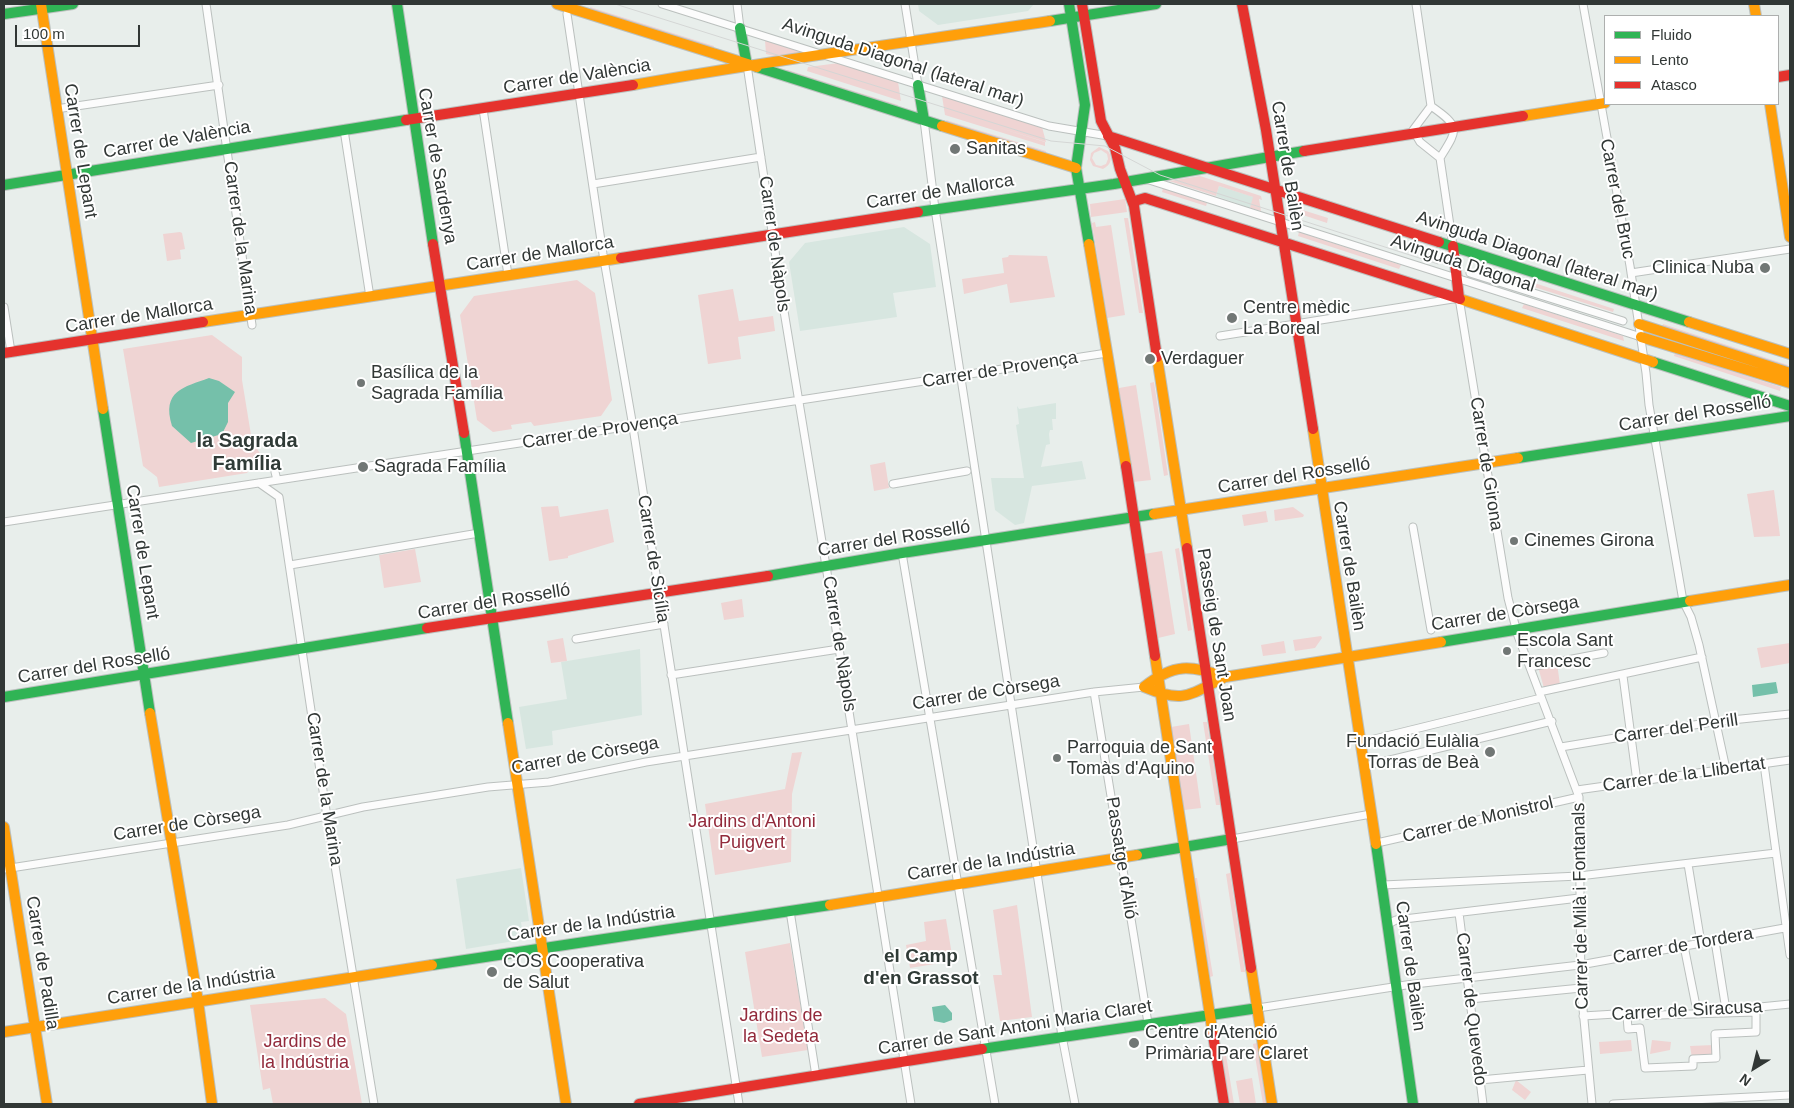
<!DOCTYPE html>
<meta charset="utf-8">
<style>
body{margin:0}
#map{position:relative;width:1794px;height:1108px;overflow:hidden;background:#e8eeeb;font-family:Helvetica,sans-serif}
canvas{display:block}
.frame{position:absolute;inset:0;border:5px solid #313735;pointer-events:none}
.legend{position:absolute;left:1604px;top:15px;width:175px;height:90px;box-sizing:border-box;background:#fff;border:1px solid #adafae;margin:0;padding:6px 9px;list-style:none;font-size:15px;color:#313735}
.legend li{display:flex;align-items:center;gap:10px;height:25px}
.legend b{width:25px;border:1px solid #adafae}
.north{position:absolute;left:1729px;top:1043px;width:50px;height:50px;-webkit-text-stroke:4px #fff;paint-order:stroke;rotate:216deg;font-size:14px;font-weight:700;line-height:20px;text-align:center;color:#313735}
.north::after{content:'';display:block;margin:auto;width:18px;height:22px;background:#313735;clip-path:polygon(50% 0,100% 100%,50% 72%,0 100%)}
.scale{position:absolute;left:15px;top:25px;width:125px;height:22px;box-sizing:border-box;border:2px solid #313735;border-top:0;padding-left:6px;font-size:15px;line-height:18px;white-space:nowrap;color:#313735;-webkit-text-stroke:4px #fff;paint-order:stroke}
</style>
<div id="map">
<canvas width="1794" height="1108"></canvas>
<div class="frame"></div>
<ul class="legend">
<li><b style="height:6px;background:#30b455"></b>Fluido</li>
<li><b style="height:6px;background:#ff9f0a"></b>Lento</li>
<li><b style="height:6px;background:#e5322d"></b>Atasco</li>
</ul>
<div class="north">N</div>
<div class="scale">100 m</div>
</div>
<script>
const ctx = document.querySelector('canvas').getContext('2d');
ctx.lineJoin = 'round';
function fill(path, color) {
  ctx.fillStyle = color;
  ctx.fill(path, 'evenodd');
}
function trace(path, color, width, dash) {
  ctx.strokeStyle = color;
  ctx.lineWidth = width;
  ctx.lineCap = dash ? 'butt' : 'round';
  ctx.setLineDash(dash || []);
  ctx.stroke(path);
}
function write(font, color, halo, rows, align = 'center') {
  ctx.font = font + ' Helvetica,sans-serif';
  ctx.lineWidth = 4;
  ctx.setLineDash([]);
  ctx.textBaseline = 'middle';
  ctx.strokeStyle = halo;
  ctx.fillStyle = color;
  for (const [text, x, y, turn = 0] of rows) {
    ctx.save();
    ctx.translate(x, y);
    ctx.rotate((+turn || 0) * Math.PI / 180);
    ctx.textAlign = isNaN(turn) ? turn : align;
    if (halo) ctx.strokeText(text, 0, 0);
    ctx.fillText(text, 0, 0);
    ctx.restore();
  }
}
const built = new Path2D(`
 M918,4H1034L1028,11L938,25L919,11Z
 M1219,186L1254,197L1250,208L1216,196Z
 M904,227L930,244L936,287L893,293L897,317L800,331L789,262L805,243Z
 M1056,403V419H1052L1053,430H1050L1049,434L1050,444L1046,445L1041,467L1082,461L1086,479L1032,486L1024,523L1015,525L995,510L991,478H1024L1016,425L1019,424L1017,406L1019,409Z
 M640,649L642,715L552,731L553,745L526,749L519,707L567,699L561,662Z
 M521,868L529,921L521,922L522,929L517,931L518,936H513L514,941L466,949L456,879Z`);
const green = new Path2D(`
 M590,7L714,46V50L591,11Z
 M765,40L802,52L774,56L766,54Z
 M839,63L898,82L901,101L807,71L808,67Z
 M788,70L898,105L897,107L782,71Z
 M942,96L1042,127L1046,142L997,127L1045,142V146L945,115Z
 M946,120L1046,151V154L947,123Z
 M1099,147L1108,151C1113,158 1111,165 1103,169L1093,166L1090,160L1091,153ZM1101,150L1107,154L1108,159L1106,164L1101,166L1096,165L1092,158L1094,153Z
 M1200,176L1261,196L1262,200L1259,199L1261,211L1250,208L1253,197L1219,186L1216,196L1169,181Z
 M1163,188L1207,203L1206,206L1162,192Z
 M1125,199L1127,212L1091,217L1090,204Z
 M1293,207L1328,218L1327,223L1294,212Z
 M1124,218H1128L1143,313H1139Z
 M1095,222L1096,227L1111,225L1125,315L1107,318L1092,223Z
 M180,232L182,233L185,249L180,250L181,259L167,261L163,234Z
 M1299,232L1401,265L1399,269L1298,236Z
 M1009,255L1047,256L1055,297L1010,303L1007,284L964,294L962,279L1004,273L1002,258L1008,257Z
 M1513,276L1614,309L1613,312L1512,280Z
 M577,280L595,293L612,400L601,416L534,426L531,422L511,425L512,429L493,432L477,420L460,315L474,296Z
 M733,289L739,321L773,316L775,331L738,337L741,359L708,364L698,295Z
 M1524,304L1623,336L1624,341L1522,308Z
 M1663,324L1788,365L1787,369L1662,328Z
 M212,335L242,357V380L252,441L261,455L247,473L159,487L157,477L143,466L123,349Z
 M1675,353L1781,387L1780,391L1674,356Z
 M1154,382L1168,475L1164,476L1150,383Z
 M1136,385L1151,480L1133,482L1119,388Z
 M885,462L889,488L874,491L870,465Z
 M1774,490L1780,536L1754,537L1747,494Z
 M558,506L560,517L608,509L614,542L568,556V558L549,561L541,507Z
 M1293,507L1304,515L1303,517L1275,521L1274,510Z
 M1266,511L1268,522L1244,526L1242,515Z
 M1179,548L1192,630L1188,631L1175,549Z
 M415,549L421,582L384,588L379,555Z
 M1162,551L1175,634L1158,638L1144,554Z
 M742,599L744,617L724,620L721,603Z
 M1321,636L1322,638L1315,648L1295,651L1293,640Z
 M563,638L567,661L551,663L547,641Z
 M1284,641L1286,653L1263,656L1261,645Z
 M1790,643V663L1761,668L1757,648Z
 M1557,663L1560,685L1544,688L1538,667Z
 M1207,722L1220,805H1216L1203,722Z
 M1189,724L1201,808L1184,810L1171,727Z
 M802,752L792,794L791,862L715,875L705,804L785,789L792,753Z
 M1230,873L1245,972H1241L1226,874Z
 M1194,878H1197L1213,976L1210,977Z
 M1017,905L1032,1017L1000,1021L993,975H1002L993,910Z
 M946,919L953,961L910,968L906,945L926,941L924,922Z
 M790,943L808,1050L762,1057L745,952Z
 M325,998L346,1014L362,1104H273L270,1088L263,1090L250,1005Z
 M1631,1040L1632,1051L1600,1054L1599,1042Z
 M1652,1040L1671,1042L1670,1050L1650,1054Z
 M1257,1043L1266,1104H1263L1253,1044Z
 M1714,1045L1715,1058H1692L1690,1046Z
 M1225,1049L1234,1104H1230L1221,1050Z
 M1252,1078L1256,1104H1240L1236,1081Z
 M1516,1080L1531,1092L1525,1100L1512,1090Z`);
const water = new Path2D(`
 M209,378L219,381L235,392L228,403V422L222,434L191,443L172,426C161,391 184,387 209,378Z
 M1776,682L1778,693L1753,697L1752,685Z
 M945,1005L952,1013V1020L944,1023L934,1021L932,1007Z`);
const street = new Path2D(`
 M206,4L252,325
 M662,4L1049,126L1108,136
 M737,4L740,28
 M905,4L918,85
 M1416,4L1431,106C1461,127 1458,129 1440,158
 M1583,4L1630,266L1646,373L1649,405L1678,572L1683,601L1691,617L1699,645L1726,769
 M567,14L603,254L632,421L739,1104
 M747,65L784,311L826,566L911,1104
 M1431,106L1413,130L1420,142L1440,158L1453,246
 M56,109L219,85
 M483,109L508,275
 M924,120L935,209L1062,1036L1075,1104
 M344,130L370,297
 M1146,179L1641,337
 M593,184L761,157
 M1470,273L1623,321
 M1631,273L1790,249
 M4,307L11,352
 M1220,336L1459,298L1508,598L1518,636L1579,797L1581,988L1592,1104
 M275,472L277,480
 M259,483L279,497L327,817L374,1104
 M893,484L967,471
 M4,522L1107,353
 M1413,527L1431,630
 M902,553L995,1104
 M290,565L479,533
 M576,639L664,624
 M1530,667L1604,653
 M671,675L839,649
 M1623,676L1637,782
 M1094,692L1148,1023
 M1539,692L1702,657
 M1362,742L1541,698
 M1561,747L1712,722L1790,714
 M1764,764L1790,955
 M1365,766L1552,721
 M1577,790L1790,760
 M1232,839L1371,814
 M1377,843L1579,797
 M1688,864L1701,943
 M4,869L288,825L363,807L488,787L549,782L646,762L1094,692L1144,687
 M1383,885L1579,876L1776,853
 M790,911L816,1076
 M1459,913L1483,1104
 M1388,924L1396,920L1579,898
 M1715,941L1726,1010
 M1684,946L1697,1011
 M1470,999L1581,988
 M1258,1008L1406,985L1580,965L1790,927
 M1750,1008L1790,1004
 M1756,1012V1032L1715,1034L1716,1058L1693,1059V1066L1645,1068L1640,1028L1628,1029L1627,1016Z
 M1583,1016L1632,1013
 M1480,1080L1588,1070
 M1613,1104L1790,1095`);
const fast = new Path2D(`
 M397,4L433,244
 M1069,4L1085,105L1076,168L1089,244
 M4,14L73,4
 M1050,21L1156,4
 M740,28L747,65
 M757,67L942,126
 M918,85L924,120
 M4,185L406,120
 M918,212L1114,184L1304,151
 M1439,242L1689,322
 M1653,362L1790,406
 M103,409L150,713
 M464,433L508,723
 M1518,458L1790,416
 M768,576L902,553L1154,514
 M1441,642L1690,601
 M4,697L427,628
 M1376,844L1413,1104
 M1137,855L1232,839
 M432,965L830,905
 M982,1049L1258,1008`);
const slow = new Path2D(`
 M41,4L103,409
 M557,4L757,67
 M1754,4L1756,16
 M633,85C772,60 911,42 1050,21
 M1770,104L1790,237
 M1523,116L1605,103
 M942,126L1076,168
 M1089,244L1126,466
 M1460,299L1653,362
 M203,322L621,258
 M1689,322L1790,354
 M1639,324L1790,373
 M1641,337L1790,383
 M1157,357L1187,548
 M1313,429L1376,844
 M1154,514L1518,458
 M1690,601L1790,585
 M1155,656L1213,1035
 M1225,677C1190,665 1174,663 1144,687C1184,704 1189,695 1225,677L1441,642
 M150,713L198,1001L212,1104
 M508,723L566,1104
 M4,827L47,1104
 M830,905L1137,855
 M1251,968L1272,1104
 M4,1032L432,965`);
const jam = new Path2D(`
 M1082,4L1101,121L1115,148L1120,169L1134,206L1157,357
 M1242,4L1266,130L1313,429
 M1778,77L1790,75
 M406,120L633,85
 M1108,136L1439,242
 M1304,151L1523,116
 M1134,206L1135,201L1145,198L1460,299
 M433,244L464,433
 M1453,246L1459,298
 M621,258L918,212
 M4,353L203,322
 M1126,466L1155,656
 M1187,548L1251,968
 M427,628L768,576
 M1213,1035L1224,1104
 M639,1104L982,1049`);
const tram = new Path2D(`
 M615,4L1051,141L1105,146L1160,175L1438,264`);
const markers = [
 [955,149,6,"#717775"],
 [1765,268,6,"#717775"],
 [1232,318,6,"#717775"],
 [1150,359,6,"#717775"],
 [361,383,5,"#717775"],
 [363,467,6,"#717775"],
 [1514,541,5,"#717775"],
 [1507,651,5,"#717775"],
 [1490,752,6,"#717775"],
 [1057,758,5,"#717775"],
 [492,972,6,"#717775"],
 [1134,1043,6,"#717775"]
];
const streetNames = [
 ["Avinguda Diagonal (lateral mar)",903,63,18],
 ["Carrer de València",577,77,-9],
 ["Carrer de València",177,140,-10],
 ["Carrer de Lepant",80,151,81],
 ["Carrer de Sardenya",437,166,80],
 ["Carrer de Bailèn",1287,166,81],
 ["Carrer de Mallorca",940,192,-9],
 ["Carrer del Bruc",1617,199,79],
 ["Carrer de la Marina",240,238,82],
 ["Carrer de Nàpols",774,244,82],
 ["Carrer de Mallorca",540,254,-9],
 ["Avinguda Diagonal (lateral mar)",1537,256,18],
 ["Avinguda Diagonal",1463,264,18],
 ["Carrer de Mallorca",139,316,-9],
 ["Carrer de Provença",1000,370,-9],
 ["Carrer del Rosselló",1695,414,-9],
 ["Carrer de Provença",600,431,-9],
 ["Carrer de Girona",1486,464,81],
 ["Carrer del Rosselló",1294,476,-9],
 ["Carrer del Rosselló",894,539,-9],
 ["Carrer de Lepant",142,552,81],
 ["Carrer de Sicília",653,559,81],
 ["Carrer de Bailèn",1349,566,81],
 ["Carrer del Rosselló",494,602,-9],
 ["Carrer de Còrsega",1505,614,-9],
 ["Passeig de Sant Joan",1216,635,81],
 ["Carrer de Nàpols",839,644,81],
 ["Carrer del Rosselló",94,666,-9],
 ["Carrer de Còrsega",986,693,-9],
 ["Carrer del Perill",1676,729,-8],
 ["Carrer de Còrsega",585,756,-10],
 ["Carrer de la Llibertat",1684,775,-8],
 ["Carrer de la Marina",324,789,81],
 ["Carrer de Monistrol",1478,820,-13],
 ["Carrer de Còrsega",187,824,-9],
 ["Passatge d'Alió",1121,858,81],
 ["Carrer de la Indústria",991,862,-9],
 ["Carrer de Milà i Fontanals",1581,906,-91],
 ["Carrer de la Indústria",591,924,-8],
 ["Carrer de Tordera",1683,946,-10],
 ["Carrer de Padilla",42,963,81],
 ["Carrer de Bailèn",1410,966,82],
 ["Carrer de la Indústria",191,986,-9],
 ["Carrer de Quevedo",1471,1009,83],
 ["Carrer de Siracusa",1687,1011,-3],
 ["Carrer de Sant Antoni Maria Claret",1015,1028,-9]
];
const poiNames = [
 ["Sanitas",966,149],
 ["Clinica Nuba",1754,268,"right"],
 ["Centre mèdic",1243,308],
 ["La Boreal",1243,329],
 ["Verdaguer",1161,359],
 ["Basílica de la",371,373],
 ["Sagrada Família",371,394],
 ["Sagrada Família",374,467],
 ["Cinemes Girona",1524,541],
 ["Escola Sant",1517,641],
 ["Francesc",1517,662],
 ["Fundació Eulàlia",1479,742,"right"],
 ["Torras de Beà",1479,763,"right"],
 ["Parroquia de Sant",1067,748],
 ["Tomàs d'Aquino",1067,769],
 ["COS Cooperativa",503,962],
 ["de Salut",503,983],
 ["Centre d'Atenció",1145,1033],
 ["Primària Pare Claret",1145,1054]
];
const parkNames = [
 ["Jardins d'Antoni",752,822],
 ["Puigvert",752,843],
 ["Jardins de",781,1016],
 ["la Sedeta",781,1037],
 ["Jardins de",305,1042],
 ["la Indústria",305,1063]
];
const neighbourhoodNames = [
 ["el Camp",921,957],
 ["d'en Grassot",921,979]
];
const quarterNames = [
 ["la Sagrada",247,441],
 ["Família",247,464]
];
fill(built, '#d7e6e0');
fill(green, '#efd4d3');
fill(water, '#75c0aa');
trace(street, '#bbc0be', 9);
trace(fast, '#bbc0be', 12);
trace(slow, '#bbc0be', 12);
trace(jam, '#bbc0be', 12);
trace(street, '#fcfcfc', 7);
trace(fast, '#30b455', 10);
trace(slow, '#ff9f0a', 10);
trace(jam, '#e5322d', 10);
trace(tram, '#d4d6d5', 1);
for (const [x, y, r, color] of markers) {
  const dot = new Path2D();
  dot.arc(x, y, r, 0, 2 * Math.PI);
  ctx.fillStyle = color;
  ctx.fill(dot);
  trace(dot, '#fff', 2);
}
write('18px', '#313735', '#fff', streetNames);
write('18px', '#313735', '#fff', poiNames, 'left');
write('18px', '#922a3b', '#fff', parkNames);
write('bold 19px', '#303b37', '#fff', neighbourhoodNames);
write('bold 20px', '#303b37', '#fff', quarterNames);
</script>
